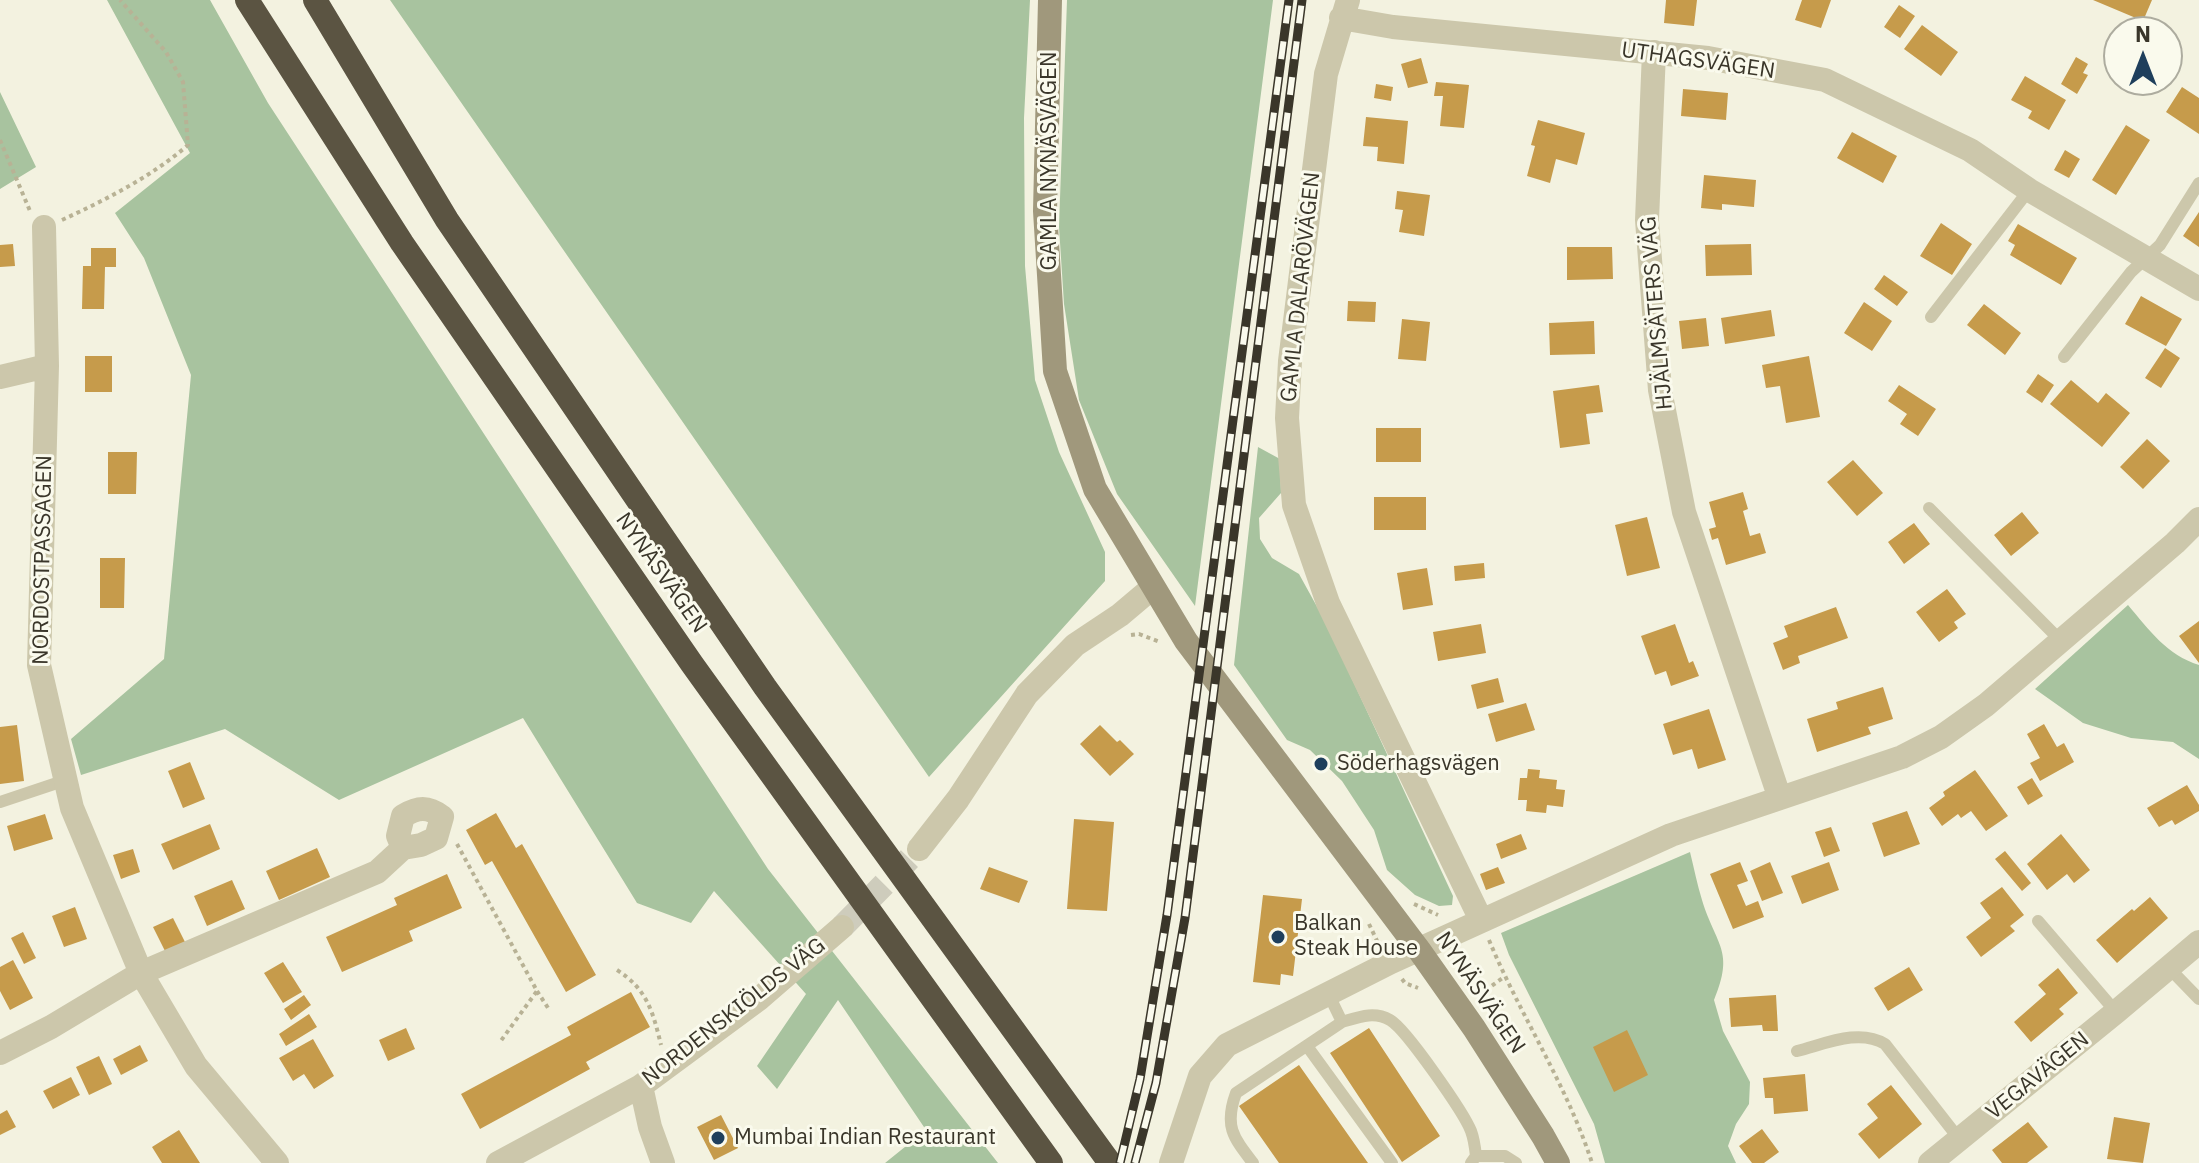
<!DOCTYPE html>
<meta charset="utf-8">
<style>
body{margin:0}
#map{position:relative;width:2199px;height:1163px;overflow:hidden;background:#f3f2e0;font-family:"IBM Plex Sans",sans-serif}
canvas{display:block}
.north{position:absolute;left:2103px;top:16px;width:80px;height:80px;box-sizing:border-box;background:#fafaed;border:2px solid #adac9f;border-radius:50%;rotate:0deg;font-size:22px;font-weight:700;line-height:32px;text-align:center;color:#3a362a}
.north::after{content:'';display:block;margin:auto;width:28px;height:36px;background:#1f3f5c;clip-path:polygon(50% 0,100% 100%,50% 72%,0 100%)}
</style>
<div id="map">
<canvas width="2199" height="1163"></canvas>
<div class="north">N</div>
</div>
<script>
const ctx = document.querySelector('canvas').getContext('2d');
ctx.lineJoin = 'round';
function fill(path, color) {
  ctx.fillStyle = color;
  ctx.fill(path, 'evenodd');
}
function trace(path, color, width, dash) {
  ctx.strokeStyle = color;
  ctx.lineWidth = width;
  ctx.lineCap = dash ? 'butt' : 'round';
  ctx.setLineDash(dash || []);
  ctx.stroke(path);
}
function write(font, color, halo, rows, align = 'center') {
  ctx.font = font + ' "IBM Plex Sans",sans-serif';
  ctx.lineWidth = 6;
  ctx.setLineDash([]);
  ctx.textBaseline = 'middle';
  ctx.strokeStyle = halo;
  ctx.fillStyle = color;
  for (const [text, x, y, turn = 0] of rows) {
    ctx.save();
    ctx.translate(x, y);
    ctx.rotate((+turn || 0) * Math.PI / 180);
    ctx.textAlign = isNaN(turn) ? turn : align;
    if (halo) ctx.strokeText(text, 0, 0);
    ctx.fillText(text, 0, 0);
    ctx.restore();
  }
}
const green = new Path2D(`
 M107,0H210L268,103L768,869L998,1163H885L926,1130L838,1000L777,1089L757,1066L806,994L714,891L691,923L637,903L523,718L339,800L225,729L81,775L71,739L164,659L191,375L144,258L115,213L190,153Z
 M390,0H1030L1024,118L1025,266L1035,380L1059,452L1105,552V581L929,777Z
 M1067,0H1273L1195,606L1117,494L1079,400L1064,304L1059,227Z
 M0,92L36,167L0,189Z
 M1258,447L1280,459L1281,493L1259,518L1260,539L1272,558L1299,574L1326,623L1453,896L1452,905L1439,906L1415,895L1387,870L1374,830L1342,781L1310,750L1287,740L1234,665Z
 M2128,605C2149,630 2167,655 2199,665V759L2173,742L2131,738L2083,723L2035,689Z
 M1690,852C1694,868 1697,884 1702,900C1716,946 1735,950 1714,1000L1723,1031L1750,1082L1749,1104L1736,1124L1728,1146L1736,1163H1605L1594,1124L1509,955L1501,933Z`);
const building = new Path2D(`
 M1666,0H1697L1694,26L1664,23Z
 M1802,0H1831L1821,28L1795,20Z
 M2093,0H2152L2143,21Z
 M1899,5L1915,16L1900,38L1884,27Z
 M1922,25L1958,52L1941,76L1904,49Z
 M2076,57L2088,64L2083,73L2088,75L2077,94L2061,84Z
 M1421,58L1428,83L1408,88L1401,64Z
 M2025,76L2066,100L2049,130L2028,118L2032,111L2011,100Z
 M1436,82L1469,85L1464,128L1440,126L1443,96H1434Z
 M1376,84L1393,87L1391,101L1374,98Z
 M2182,87L2199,98V134L2166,112Z
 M1683,89L1728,93L1726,120L1681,116Z
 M1366,117L1408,121L1404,164L1377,161L1378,147L1363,146Z
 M1538,120L1585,133L1577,165L1556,159L1550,183L1527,176L1535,146L1531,145Z
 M2126,125L2150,140L2116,195L2092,180Z
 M1852,132L1897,156L1883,183L1837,158Z
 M2065,150L2080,159L2069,178L2054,170Z
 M1704,175L1756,180L1754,207L1722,204V210L1701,208Z
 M1397,191L1430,195L1424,236L1399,232L1403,210L1395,209Z
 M2199,212V247L2183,236Z
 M1941,223L1972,244L1952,275L1920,256Z
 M2018,224L2077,258L2061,285L2010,255L2015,245L2008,241Z
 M13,244L15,266L0,267V245Z
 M1751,244L1752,275L1706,276L1705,245Z
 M1567,247H1612L1613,279L1567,280Z
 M91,248H116V267H105L104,309H82L83,266H91Z
 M1884,275L1908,292L1897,306L1874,289Z
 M2141,296L2182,319L2166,346L2125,324Z
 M1348,301L1376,302L1375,322L1347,321Z
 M1864,302L1892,321L1872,351L1844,333Z
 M1984,304L2021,333L2005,355L1967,325Z
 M1771,310L1775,336L1725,344L1721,318Z
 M1706,318L1709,346L1682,349L1679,321Z
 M1402,319L1430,322L1426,361L1398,359Z
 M1594,321L1595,354L1550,355L1549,323Z
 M2165,348L2180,358L2161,388L2145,378Z
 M85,356H112V392H85Z
 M1809,356L1820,417L1786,423L1780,386L1766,388L1762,365Z
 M2038,374L2054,385L2042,403L2026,392Z
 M2071,380L2098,403L2106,393L2130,413L2102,447L2050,404Z
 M1599,385L1603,412L1586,414L1590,444L1560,448L1553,391Z
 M1899,385L1936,409L1918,436L1900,424L1907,414L1888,401Z
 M1376,428H1421V462H1376Z
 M2147,439L2170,461L2143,489L2120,467Z
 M108,452H137L136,494H108Z
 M1853,460L1883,493L1857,516L1827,482Z
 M1743,492L1748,509L1743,511L1750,536L1760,533L1766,553L1726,565L1718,538L1712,540L1709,529L1716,527L1709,502Z
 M1374,497H1426V530H1374Z
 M2022,512L2039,533L2011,556L1994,535Z
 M1647,517L1660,568L1627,576L1615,525Z
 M1914,523L1930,544L1904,564L1888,542Z
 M100,558H125L124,608H100Z
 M1484,563L1485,578L1455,581L1454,566Z
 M1427,568L1433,605L1403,610L1397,573Z
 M1947,589L1966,614L1954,622L1958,628L1939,642L1916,612Z
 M1836,607L1848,638L1798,656L1800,663L1783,670L1773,643L1788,637L1784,626Z
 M2199,621V663L2179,636Z
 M1481,624L1486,653L1438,661L1433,632Z
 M1675,624L1689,663L1693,661L1699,676L1671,686L1666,671L1655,675L1641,636Z
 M1498,678L1504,702L1477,709L1471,685Z
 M1883,687L1893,719L1868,727L1871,734L1817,752L1807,719L1838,709L1836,702Z
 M1526,703L1535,730L1496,742L1488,714Z
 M1709,709L1726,760L1698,769L1692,749L1673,755L1663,724Z
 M2044,724L2057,747L2064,743L2074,762L2040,781L2030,763L2040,758L2027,734Z
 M17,725L24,781L0,784V727Z
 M1100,725L1117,742L1120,740L1134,754L1110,776L1080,744Z
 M190,762L205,799L183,808L168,771Z
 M1528,769L1540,770L1539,778L1557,780L1556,789L1565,790L1563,807L1547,805L1546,813L1526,811L1527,800H1518L1520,778H1527Z
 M1975,770L2008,816L1986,831L1971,811L1961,818L1958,814L1942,826L1929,808L1945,796L1943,792Z
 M2032,778L2043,796L2028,805L2017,787Z
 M2187,785L2199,805V811L2175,825L2172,820L2159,827L2147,808Z
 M1907,811L1920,844L1884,857L1872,823Z
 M496,813L516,848L522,844L596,975L566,992L492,861L485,865L466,830Z
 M45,814L53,839L14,851L7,826Z
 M1074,819L1114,822L1107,911L1067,909Z
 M210,824L220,849L173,870L161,844Z
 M1831,827L1840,851L1824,857L1815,832Z
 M1521,834L1527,849L1501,859L1496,844Z
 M2061,834L2090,870L2074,883L2067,874L2047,890L2027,864Z
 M317,848L330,877L279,900L266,871Z
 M133,849L140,872L121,879L113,855Z
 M2005,851L2031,883L2022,891L1995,859Z
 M1740,862L1748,881L1737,885L1746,906L1758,901L1764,917L1733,929L1710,874Z
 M1770,862L1783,893L1762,901L1750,871Z
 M1829,862L1839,890L1802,904L1791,876Z
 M989,867L1028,881L1019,903L980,889Z
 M1498,867L1505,883L1486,890L1480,874Z
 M447,874L462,908L409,931L413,941L342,972L326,937L397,905L394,898Z
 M232,880L245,909L207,926L194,896Z
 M2002,887L2024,915L2010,926L2015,931L1981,957L1966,937L1991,918L1980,903Z
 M1263,895L1302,899L1293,976L1281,974L1280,985L1253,982Z
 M2150,897L2168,918L2117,963L2096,940L2132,909L2134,911Z
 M75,907L87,939L64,947L52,916Z
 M173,918L186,944L166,953L153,927Z
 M23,932L36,958L24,964L11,938Z
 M13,960L33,998L10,1010L0,991V967Z
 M283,962L302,992L283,1003L264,973Z
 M1909,967L1923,990L1888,1011L1874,988Z
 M2058,968L2078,993L2059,1009L2064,1014L2031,1042L2014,1022L2046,994L2038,985Z
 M631,992L650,1027L586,1062L590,1069L480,1129L461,1094L571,1035L567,1027Z
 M304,995L311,1005L291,1020L284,1009Z
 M1776,995L1778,1031H1763L1762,1025L1731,1027L1729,998Z
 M309,1014L317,1027L286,1046L279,1034Z
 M406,1028L415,1049L388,1061L379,1040Z
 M1369,1028L1440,1136L1402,1162L1330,1053Z
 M1627,1030L1648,1075L1614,1092L1593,1047Z
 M313,1039L334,1076L314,1089L304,1074L293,1081L279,1058Z
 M140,1045L148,1061L121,1075L113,1059Z
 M99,1056L112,1084L89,1095L76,1067Z
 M1299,1065L1368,1163H1279L1239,1106Z
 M1805,1074L1808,1111L1774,1114L1773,1098H1765L1763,1078Z
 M71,1077L80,1095L53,1109L43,1091Z
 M1891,1085L1922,1124L1879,1159L1858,1134L1878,1118L1867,1104Z
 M7,1110L16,1127L0,1135V1114Z
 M721,1115L738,1148L714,1160L697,1127Z
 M2114,1117L2150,1123L2143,1163L2107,1159Z
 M2028,1122L2048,1147L2027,1163H2002L1992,1150Z
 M1762,1129L1779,1152L1764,1163H1752L1739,1146Z
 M179,1130L200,1163H162L152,1147Z`);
const streetTunnel = new Path2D(`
 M842,927L919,849`);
const path = new Path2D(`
 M0,140L30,211
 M62,220C107,199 151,177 188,145L183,82L166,52L120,0
 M1131,635L1139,634L1160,642
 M457,844L537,991L500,1042
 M1414,904L1438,915
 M1369,924L1379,945
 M1489,940C1520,1015 1567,1085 1592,1163
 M617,970C647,989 653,1012 661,1045
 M1402,979L1405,983L1418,988
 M537,991L550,1011
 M1479,995L1504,977`);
const lane = new Path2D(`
 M1931,317L2029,190
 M2064,357L2131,272L2160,245L2199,183
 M1929,508L2060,640
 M0,802L66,780
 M2038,921L2116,1012
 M2169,968L2199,999
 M1342,1022C1359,1017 1374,1011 1390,1020C1406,1029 1464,1113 1471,1131C1474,1139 1475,1147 1476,1156L1471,1163
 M1307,1046L1392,1163
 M1797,1051C1825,1044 1859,1028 1885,1044L1960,1140
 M1476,1156H1505L1516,1163
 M1253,1163C1233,1137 1224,1126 1236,1093L1342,1022L1328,993`);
const street = new Path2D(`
 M1348,0L1326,74L1290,361L1287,418L1294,505L1328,603L1481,920
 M1341,18L1393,27L1708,58L1825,80L1970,150L2029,190L2199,289
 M1654,52L1647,220L1660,390L1684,512L1779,796
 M44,227L47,366L39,665L72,808L141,973L196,1066L277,1163
 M0,377L47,366
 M919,849L958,799L1027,694L1075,645L1120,615L1152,588
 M0,1053L51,1027L141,973L377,872L403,848L421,845L436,838L442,817C428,806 418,807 403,816L398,836L403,848
 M641,1086L650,1127L663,1163
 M498,1163L641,1086L760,998L842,927
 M1171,1163L1200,1076L1227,1045L1391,962L1671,835L1902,757L1941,737L1986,705L2175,543L2199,519
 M1930,1163L2116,1012L2199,942`);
const secondary = new Path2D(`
 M1050,0L1045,211L1055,371L1095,489L1186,641L1419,950L1474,1028L1543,1136L1558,1163`);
const highway = new Path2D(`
 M247,0L402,243L692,664L1051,1163
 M315,0L447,220L765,687L1110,1163`);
const rail = new Path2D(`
 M1120,1163L1140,1079L1167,915L1289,0
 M1135,1163L1156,1083L1185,918L1302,0`);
const markers = [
 [1321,764,8,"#1f3f5c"],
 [1278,937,8,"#1f3f5c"],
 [718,1138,8,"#1f3f5c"]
];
const streetNames = [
 ["UTHAGSVÄGEN",1698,61,8],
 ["GAMLA NYNÄSVÄGEN",1050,161,-90],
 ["GAMLA DALARÖVÄGEN",1301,287,-84],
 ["HJÄLMSÄTERS VÄG",1657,313,-95],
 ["NORDOSTPASSAGEN",43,560,-89],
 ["NYNÄSVÄGEN",661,573,55],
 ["NYNÄSVÄGEN",1480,993,56],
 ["NORDENSKIÖLDS VÄG",734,1012,-38],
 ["VEGAVÄGEN",2038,1076,-39]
];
const poiNames = [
 ["Söderhagsvägen",1337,764],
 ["Balkan",1294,924],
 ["Steak House",1294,949],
 ["Mumbai Indian Restaurant",734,1138]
];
fill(green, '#a8c39f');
fill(building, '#c69b4b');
trace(streetTunnel, '#ceccbc', 24, [24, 12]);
trace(path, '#b8b295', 4, [4, 4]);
trace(lane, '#ccc7ab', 12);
trace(street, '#ccc7ab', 24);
trace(secondary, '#a0987c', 24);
trace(highway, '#5b5442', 24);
trace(rail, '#3a362a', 9);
trace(rail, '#fafaed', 6, [18]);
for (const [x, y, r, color] of markers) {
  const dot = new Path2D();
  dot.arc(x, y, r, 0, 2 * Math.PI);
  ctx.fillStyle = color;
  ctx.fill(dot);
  trace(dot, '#fafaed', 3);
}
write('22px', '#3a362a', '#fafaed', streetNames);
write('22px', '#3a362a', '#fafaed', poiNames, 'left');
</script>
